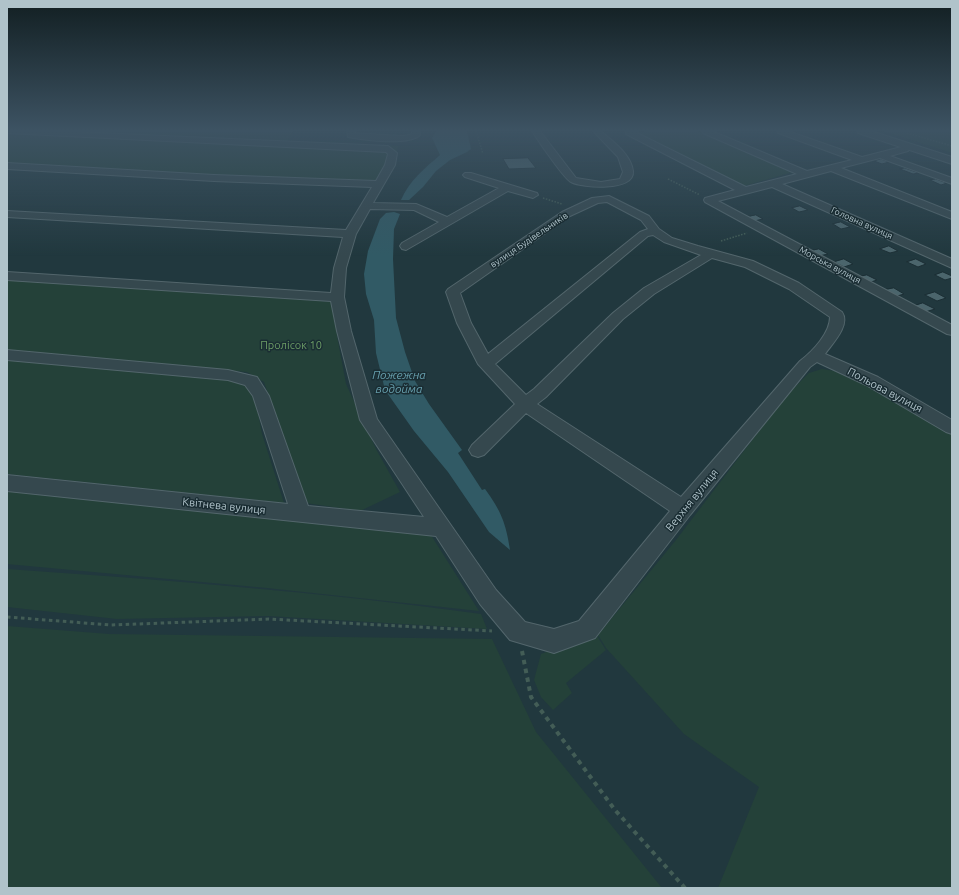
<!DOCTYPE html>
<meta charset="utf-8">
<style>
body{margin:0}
#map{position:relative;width:959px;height:895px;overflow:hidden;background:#21383e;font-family:Ubuntu,sans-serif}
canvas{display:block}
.frame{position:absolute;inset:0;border:8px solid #b0c3ca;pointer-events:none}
</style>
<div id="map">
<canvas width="959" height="895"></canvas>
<div class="frame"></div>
</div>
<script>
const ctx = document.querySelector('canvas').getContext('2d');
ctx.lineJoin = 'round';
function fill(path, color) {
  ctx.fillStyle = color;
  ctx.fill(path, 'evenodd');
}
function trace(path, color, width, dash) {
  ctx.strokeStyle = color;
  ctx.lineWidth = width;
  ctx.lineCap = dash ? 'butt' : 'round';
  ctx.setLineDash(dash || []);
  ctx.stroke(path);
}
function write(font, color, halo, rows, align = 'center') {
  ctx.font = font + ' Ubuntu,sans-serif';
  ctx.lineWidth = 3;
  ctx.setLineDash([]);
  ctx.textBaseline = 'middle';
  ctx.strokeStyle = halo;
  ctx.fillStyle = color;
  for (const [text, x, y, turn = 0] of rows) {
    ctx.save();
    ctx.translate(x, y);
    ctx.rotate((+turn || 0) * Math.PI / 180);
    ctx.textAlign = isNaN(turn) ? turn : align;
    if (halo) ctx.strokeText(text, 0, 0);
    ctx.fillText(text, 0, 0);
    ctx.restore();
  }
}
const green = new Path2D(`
 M7,131H293L288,140L293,142L399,146L383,185L7,167Z
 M649,131H697L793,172L744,186L636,133Z
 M882,131H952V153Z
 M7,278L334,302L337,336L346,384L376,449L400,492L360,511L306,503L264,382L247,372L7,350Z
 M7,358L227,378L249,388L256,402L262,434L284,503L7,474Z
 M822,369L842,372L858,379L952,435V888H718L759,787L684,734L606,648L598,635L676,540L785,397L809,373Z
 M7,489L429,532L479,611L267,588L7,564Z
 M7,569C165,580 324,592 481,614L487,629L268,616L117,619L7,607Z
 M7,626L109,634L492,639L536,732L662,888H7Z
 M596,634L606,650L566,683L572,693L553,710L541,697L534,680L541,654Z`);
const water = new Path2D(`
 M436,131H467L471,149L467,152L450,160L436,171L423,187L409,200H401C409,181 425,168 440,155L432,138Z
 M394,212L400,214L394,229L393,259L396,318L405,352L415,381L429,404L462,450L458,453L482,490L485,489C501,511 506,523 510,550L489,532L448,472L414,431L385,390L376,353L374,320L366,294L364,274L368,251L380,219L386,213Z`);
const building = new Path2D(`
 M528,158L536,168L509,169L503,159Z
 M881,159L889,162L882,164L874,161Z
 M905,168L919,173L913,174L900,169Z
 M936,179L947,183L941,185L930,180Z
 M800,206L808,210L799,212L792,208Z
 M756,215L763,219L754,221L747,217Z
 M841,222L850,227L841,229L833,224Z
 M889,246L898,251L890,253L880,249Z
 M819,249L828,254L819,256L810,251Z
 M844,259L853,264L844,267L834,262Z
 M916,259L926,264L918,267L907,262Z
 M943,272L952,276V278L945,280L935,275Z
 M867,275L877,280L868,283L858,277Z
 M894,288L904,294L894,297L884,290Z
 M935,292L946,298L937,301L925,295Z
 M923,303L935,309L925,312L914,306Z`);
const pathFar2 = new Path2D(`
 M476,131L483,154
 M907,133L952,146
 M668,179L700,195
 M543,198L562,204
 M721,241L747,233`);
const pathFar1 = new Path2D(`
 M7,617L111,625L269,619L492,631`);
const path = new Path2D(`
 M522,651L531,697L615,810L685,888`);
const minor = new Path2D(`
 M7,131H53L388,146L397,153L395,165L373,203L416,204L447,217L499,188L465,177L463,175L465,173H471L537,193L538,195L533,198L508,191L406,250L402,249L400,246L402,243L439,222L414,210L370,209L356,234L346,268L344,297L351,331L377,419L496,590L525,622L554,629L579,621L670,511L526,413L484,455L478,457L472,455L469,450L472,445L515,404L478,364L457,323L446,292L448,289L562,212L592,198L609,196L649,216L659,229L672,238L698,246L753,261L799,283L842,312C851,325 832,344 825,354L878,377L952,420V434L946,432L866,385L817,362L810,367L690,515L595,638L554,653L510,640L480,604L436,536L7,491V475L288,504L253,396L245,385L228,380L7,360V350L228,370L257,377L269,396L308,506L424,517L360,420L337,331L331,301L7,280V272L331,293L334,268L343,237L7,217V211L346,230L372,187L214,181L7,169V163L214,175L376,181L385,165L388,154L386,152L7,133ZM607,202L641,220L648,229L640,232L488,354L471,323L460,293L570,216L598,203ZM653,235L664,242L701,255L644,288L613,313L534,389L526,395L495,364L648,236ZM712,258L745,267L789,289L830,317C830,333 813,351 800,361L681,497L537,404L546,397L623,319L654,294Z
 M347,131H355V133L385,135L404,136L412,134V131H420V135C409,146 363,140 348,137Z
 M532,131H540L576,178L601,182L620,179L623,172L618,157L593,131H601C613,142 631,154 633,171C635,192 582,188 571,182C565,180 537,139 532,131Z
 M626,131H638L637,133L746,187L797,174L703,133L702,131H712L807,171L852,160L778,133L777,131H788L862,157L905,146L908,147L909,149L908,151L890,156L952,178V184L880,158L841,168L952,212V219L831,171L782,184L952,259V268L772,187L718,201L952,325V335L947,334L705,202L704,200L705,198L735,190L626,134Z`);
const tertiary = new Path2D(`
 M857,131H871L952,157V164L858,133Z`);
const farStreetnames = [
 ["Головна вулиця",862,223,24],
 ["вулиця Будівельників",529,240,-34],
 ["Морська вулиця",830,265,28]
];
const parkNames = [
 ["Пролісок 10",291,345]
];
const streetNames = [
 ["Польова вулиця",885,390,28],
 ["Верхня вулиця",692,500,-51],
 ["Квітнева вулиця",224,506,6]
];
const waterNames = [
 ["Пожежна",399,375],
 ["водойма",399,389]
];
fill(green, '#244139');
fill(water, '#315a65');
fill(building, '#4b656c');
trace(building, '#1c2f35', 1);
trace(minor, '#53666c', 2);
trace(tertiary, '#53666c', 2);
trace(pathFar2, '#435d56', 1.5, [1.5, 1.5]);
trace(pathFar1, '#435d56', 3, [3.5, 3.5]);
trace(path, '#435d56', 4, [4.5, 4.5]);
fill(minor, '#35484e');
fill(tertiary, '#35484e');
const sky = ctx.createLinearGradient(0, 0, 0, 256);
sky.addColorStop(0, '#121f22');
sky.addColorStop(0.51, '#3d5363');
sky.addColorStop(1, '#3d536300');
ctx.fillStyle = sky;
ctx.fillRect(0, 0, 959, 256);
write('9px', '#b0c3ca', '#1a2d33', farStreetnames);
write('11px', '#6c9d65', '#1a2d33', parkNames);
write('11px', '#b0c3ca', '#1a2d33', streetNames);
write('italic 12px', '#669eac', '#1a2d33', waterNames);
</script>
